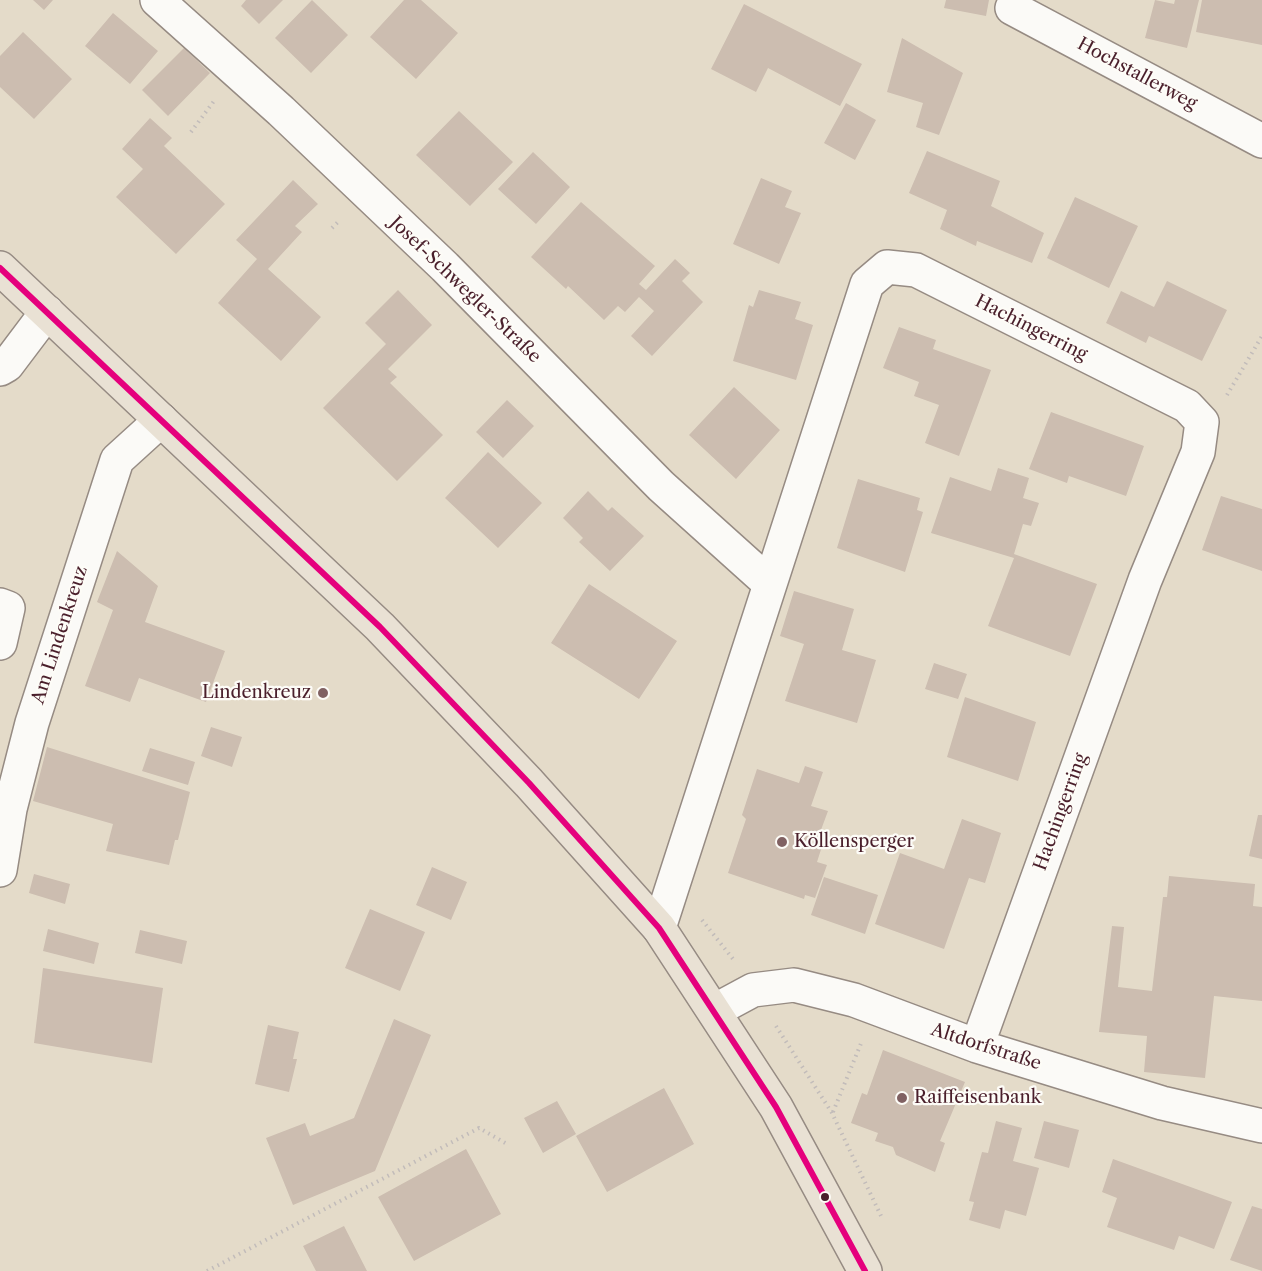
<!DOCTYPE html>
<meta charset="utf-8">
<style>
body{margin:0}
canvas{display:block;background:#e4dbc9}
</style>
<canvas width="1262" height="1271"></canvas>
<script>
const ctx = document.querySelector('canvas').getContext('2d');
ctx.lineJoin = 'round';
function fill(path, color) {
  ctx.fillStyle = color;
  ctx.fill(path, 'evenodd');
}
function trace(path, color, width, dash) {
  ctx.strokeStyle = color;
  ctx.lineWidth = width;
  ctx.lineCap = dash ? 'butt' : 'round';
  ctx.setLineDash(dash || []);
  ctx.stroke(path);
}
function write(font, color, halo, rows, align = 'center') {
  ctx.font = font + ' "Libre Caslon Text",serif';
  ctx.lineWidth = 4.5;
  ctx.setLineDash([]);
  ctx.textBaseline = 'middle';
  ctx.strokeStyle = halo;
  ctx.fillStyle = color;
  for (const [text, x, y, turn = 0] of rows) {
    ctx.save();
    ctx.translate(x, y);
    ctx.rotate((+turn || 0) * Math.PI / 180);
    ctx.textAlign = isNaN(turn) ? turn : align;
    if (halo) ctx.strokeText(text, 0, 0);
    ctx.fillText(text, 0, 0);
    ctx.restore();
  }
}
const building = new Path2D(`
 M33,0H53L44,10Z
 M246,0H283L259,24L241,6Z
 M312,0L348,35L311,73L275,38Z
 M404,0H421L458,33L416,79L370,37Z
 M946,0H989L986,16L944,8Z
 M1155,0L1174,4L1175,0H1199L1187,48L1145,38Z
 M1202,0H1262V45L1196,32Z
 M744,4L862,64L840,106L768,68L756,92L711,69Z
 M113,13L158,51L130,84L85,46Z
 M23,32L72,79L34,119L0,87V56Z
 M902,38L963,73L939,135L916,127L923,103L887,92Z
 M184,48L210,73L168,116L142,90Z
 M846,103L876,120L855,160L824,143Z
 M459,111L513,162L470,206L416,155Z
 M150,118L172,138L164,146L225,204L176,254L116,197L143,169L122,149Z
 M927,151L1000,181L991,206L1044,233L1032,263L977,241L976,246L940,229L947,210L909,193Z
 M533,152L570,187L536,224L498,189Z
 M761,178L792,191L785,207L801,213L779,264L733,244Z
 M293,180L318,204L295,226L302,232L268,269L321,317L281,361L218,303L257,259L236,240Z
 M1075,197L1138,226L1109,288L1047,258Z
 M581,202L655,266L639,284L646,290L675,259L690,273L682,281L703,302L652,356L631,336L654,311L639,297L625,312L618,306L604,320L568,286L566,289L531,257Z
 M1167,281L1227,310L1202,361L1149,336L1146,343L1106,323L1121,291L1154,307Z
 M398,290L432,325L388,369L397,377L390,383L443,435L397,481L323,408L386,344L365,323Z
 M759,290L801,302L795,319L813,325L796,380L733,361L749,305L753,307Z
 M899,327L936,340L933,349L991,370L959,456L925,443L939,405L914,396L919,382L883,368Z
 M734,387L780,430L736,479L689,435Z
 M507,400L534,426L503,458L476,432Z
 M1051,412L1144,446L1126,496L1069,476L1067,483L1029,469Z
 M488,452L542,503L498,548L445,498Z
 M998,468L1029,478L1023,498L1039,503L1031,526L1023,524L1014,554L1097,584L1070,656L988,626L1014,558L931,533L950,477L991,491Z
 M858,479L920,498L917,510L923,512L905,572L837,548Z
 M588,491L608,511L612,507L644,536L610,571L579,542L583,538L563,518Z
 M1221,496L1262,509V571L1202,550Z
 M117,551L158,586L145,622L225,651L206,702L139,678L130,702L85,686L113,610L97,602Z
 M589,584L677,641L639,699L551,643Z
 M794,591L854,609L842,650L876,660L857,723L785,701L804,644L780,636Z
 M934,663L967,674L958,699L925,689Z
 M965,697L1036,722L1018,781L947,757Z
 M211,727L242,737L232,767L201,756Z
 M47,747L190,792L178,840H175L169,865L106,851L113,824L33,801Z
 M150,748L195,762L188,785L142,771Z
 M805,766L823,772L811,806L828,811L818,838L824,840L817,862L827,865L815,898L805,895L804,899L728,873L746,819L742,815L757,769L799,783Z
 M1258,815H1262V859L1249,856Z
 M962,819L1001,833L985,883L969,878L944,949L875,924L900,853L944,869Z
 M432,867L467,882L451,920L416,905Z
 M34,874L70,884L65,904L29,893Z
 M1169,876L1255,884L1253,906L1262,907V1001L1214,996L1205,1078L1144,1072L1147,1036L1099,1032L1112,926L1124,927L1118,987L1152,991L1163,897H1167Z
 M824,877L878,895L865,934L811,915Z
 M370,909L425,932L400,991L345,968Z
 M48,929L99,943L94,964L43,951Z
 M140,930L187,941L182,964L135,953Z
 M43,968L163,988L152,1063L34,1043Z
 M394,1019L431,1035L375,1171L293,1205L266,1138L305,1123L310,1136L354,1118Z
 M268,1025L299,1032L293,1059H297L289,1092L255,1084Z
 M883,1050L965,1082L940,1141L945,1143L935,1172L896,1155L893,1147L875,1141L878,1133L851,1123L862,1093L867,1095Z
 M664,1088L694,1144L607,1192L576,1136Z
 M557,1101L576,1134L543,1153L524,1118Z
 M996,1121L1022,1128L1013,1161L1039,1168L1026,1216L1005,1210L1000,1229L969,1220L974,1202L969,1201L982,1152L988,1153Z
 M1044,1121L1079,1130L1069,1168L1034,1158Z
 M466,1149L501,1214L414,1261L378,1197Z
 M1113,1159L1232,1202L1214,1249L1179,1236L1174,1250L1107,1227L1117,1198L1102,1192Z
 M1252,1206L1262,1209V1271L1230,1260Z
 M344,1226L367,1271H316L303,1246Z`);
const path = new Path2D(`
 M191,132L214,101
 M332,228L340,220
 M1227,395L1262,336
 M702,920L733,959
 M776,1026L832,1113L882,1218
 M833,1112L862,1041
 M207,1271L479,1128L507,1144`);
const minor = new Path2D(`
 M157,0L281,111L445,267L661,486L770,584
 M1012,8L1262,141
 M0,369L7,365L47,312
 M0,605L8,608L0,643
 M0,870L10,809L32,723L117,460L161,420
 M659,928L867,284L887,267L916,270L1187,406L1202,422L1198,452L1145,580L977,1046
 M714,1011L753,990L794,985L854,1000L977,1046L1162,1103L1262,1126`);
const major = new Path2D(`
 M0,268L380,627L529,783L659,928L776,1107L865,1271`);
const bus1 = new Path2D(`
 M0,268L380,627L529,783L659,928L776,1107L865,1271`);
const markers = [
 [323,693,6,"#806162"],
 [782,842,6,"#806162"],
 [902,1098,6,"#806162"],
 [825,1197,5,"#4a1f2b"]
];
const streetNames = [
 ["Hochstallerweg",1137,74,28],
 ["Josef-Schwegler-Straße",465,290,44],
 ["Hachingerring",1031,328,27],
 ["Am Lindenkreuz",60,635,-72],
 ["Hachingerring",1061,812,-70],
 ["Altdorfstraße",986,1047,18]
];
const poiNames = [
 ["Lindenkreuz",311,693,"right"],
 ["Köllensperger",794,842],
 ["Raiffeisenbank",914,1098]
];
fill(building, '#ccbdb0');
trace(minor, '#968b83', 36);
trace(major, '#968b83', 36);
trace(path, '#c2bcba', 4, [1.5, 4.5]);
trace(minor, '#fbfaf7', 33);
trace(major, '#e9e1d4', 33);
trace(bus1, '#e5007d', 6);
for (const [x, y, r, color] of markers) {
  const dot = new Path2D();
  dot.arc(x, y, r, 0, 2 * Math.PI);
  ctx.fillStyle = color;
  ctx.fill(dot);
  trace(dot, '#fdfcf7', 2);
}
write('18px', '#4a1f2b', '#fdfcf7', streetNames);
write('18px', '#4a1f2b', '#fdfcf7', poiNames, 'left');
</script>
